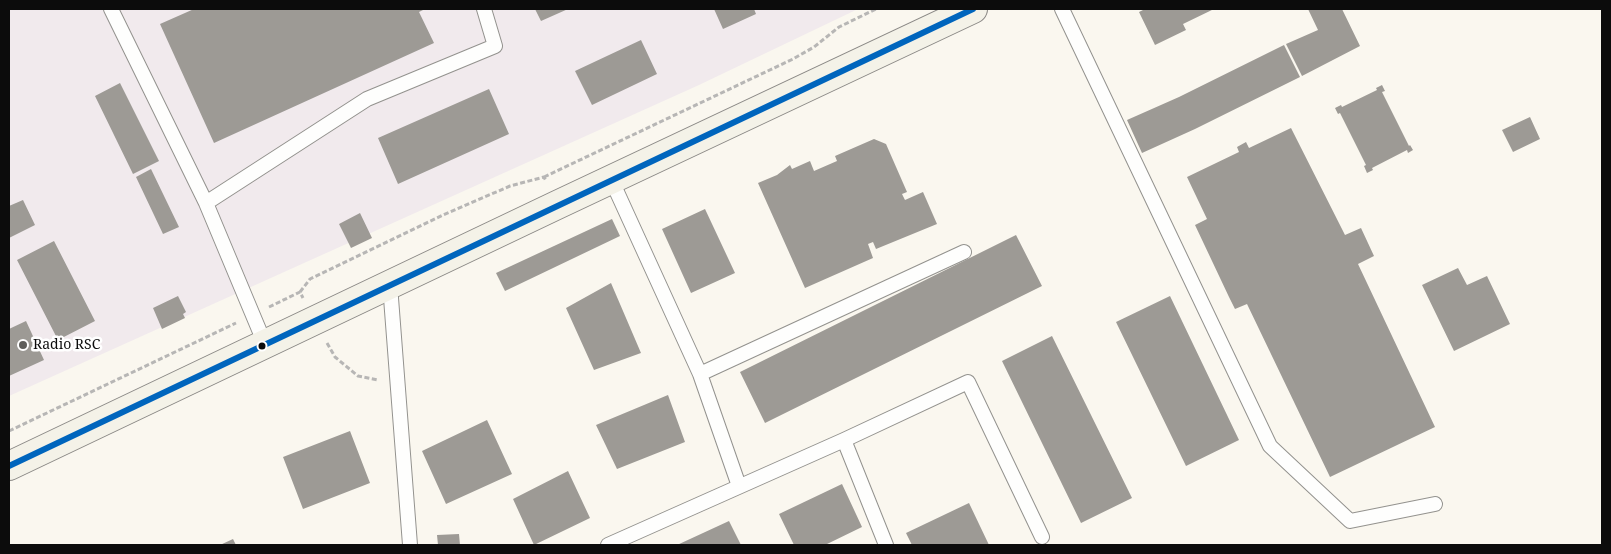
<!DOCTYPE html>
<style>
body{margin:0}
#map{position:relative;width:1611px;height:554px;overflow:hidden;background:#faf7ef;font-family:"Noto Serif",serif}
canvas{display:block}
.frame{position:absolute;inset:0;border:10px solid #0c0c0c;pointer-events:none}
</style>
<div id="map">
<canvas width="1611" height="554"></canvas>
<div class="frame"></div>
</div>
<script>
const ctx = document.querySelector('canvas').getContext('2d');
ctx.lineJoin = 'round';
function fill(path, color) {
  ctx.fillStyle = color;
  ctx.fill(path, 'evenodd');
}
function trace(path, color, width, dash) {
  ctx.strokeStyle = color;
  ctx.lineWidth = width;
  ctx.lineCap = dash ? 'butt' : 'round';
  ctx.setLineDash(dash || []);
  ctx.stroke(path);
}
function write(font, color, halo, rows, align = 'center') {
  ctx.font = font + ' "Noto Serif",serif';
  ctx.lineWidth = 5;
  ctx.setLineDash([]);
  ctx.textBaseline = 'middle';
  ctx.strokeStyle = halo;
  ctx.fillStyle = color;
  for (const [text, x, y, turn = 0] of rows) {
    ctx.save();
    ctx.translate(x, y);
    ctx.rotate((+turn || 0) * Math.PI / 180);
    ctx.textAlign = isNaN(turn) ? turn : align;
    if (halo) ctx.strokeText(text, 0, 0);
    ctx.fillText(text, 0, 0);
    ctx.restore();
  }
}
const industrial = new Path2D(`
 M9,9H858L699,85L9,396Z`);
const building = new Path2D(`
 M194,9H425L419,12L434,43L214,143L160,24Z
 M535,9H568L541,21Z
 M714,9H754L756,14L723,29Z
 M1145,9H1214L1183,24L1186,30L1155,45L1139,12Z
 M1308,9H1342L1360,46L1302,76L1286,44L1318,30Z
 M641,40L657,74L592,105L575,71Z
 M1284,45L1300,77L1195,129L1142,153L1127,120L1179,97Z
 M120,83L159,161L133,174L95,96Z
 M1382,85L1385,91L1382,92L1409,146L1410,145L1413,150L1408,153L1407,150L1372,168L1373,170L1367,173L1364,166L1366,165L1340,113L1338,114L1335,108L1341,105L1342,107L1377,90L1376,88Z
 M489,89L509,134L398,184L378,138Z
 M1530,117L1540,139L1513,152L1502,130Z
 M1291,128L1345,235L1361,228L1374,256L1358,264L1435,427L1330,477L1247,304L1235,309L1229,297L1195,225L1207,219L1187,177L1239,152L1237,147L1246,142L1249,148Z
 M874,139L886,144L907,192L902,194L905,200L923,192L937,224L876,249L873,242L868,244L873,258L805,288L758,183L777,175L790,165L792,169L810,161L814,171L837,161L835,156Z
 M151,169L179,227L163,234L136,177Z
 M23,200L35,225L9,238V206Z
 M705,209L735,273L691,293L662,229Z
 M360,213L372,238L351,248L339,224Z
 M612,219L620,236L505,291L496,273Z
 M1016,235L1042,286L765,423L740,372Z
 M54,241L95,321L58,340L17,260Z
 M1458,268L1467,285L1487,276L1510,324L1454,351L1422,285Z
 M611,283L641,353L594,370L566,308Z
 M178,296L186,312L183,314L185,318L162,329L153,308Z
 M1170,296L1239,440L1186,466L1116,322Z
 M26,321L44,360L9,376V329Z
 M1052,336L1132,498L1081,523L1002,361Z
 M668,395L685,442L617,469L596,425Z
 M487,420L512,474L446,504L422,451Z
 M350,431L370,483L303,509L283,457Z
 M568,471L590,518L534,545L513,499Z
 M842,484L862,527L825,545H794L779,514Z
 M969,503L989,545H912L906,533Z
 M729,521L741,545H677Z
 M459,534L460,545H438L437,535Z
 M233,539L236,545H220Z`);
const path = new Path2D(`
 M544,177L793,59L814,47L839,27L876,9
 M300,292L310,279L443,215L510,186L544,177L546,181
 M269,307L300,292L303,298
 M327,343L335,357L358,376L378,380
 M9,431L236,323`);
const service = new Path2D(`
 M111,9L206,203L265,344
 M1062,9L1270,446L1350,521L1435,504
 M611,179L700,374L739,486
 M206,203L367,99L495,46L484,9
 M390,285L410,545
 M700,374L964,252
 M844,440L886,545
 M608,545L844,440L968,382L1042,537`);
const secondary = new Path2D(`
 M9,466L557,205L973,9`);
const bus1 = new Path2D(`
 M9,466L973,9`);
const markers = [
 [23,345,5,"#5f5e5b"],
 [262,346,4.5,"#0c0c0c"]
];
const poiNames = [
 ["Radio RSC",33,345]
];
fill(industrial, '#f1eaed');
fill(building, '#9d9a95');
trace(service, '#93928e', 16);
trace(secondary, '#8a8885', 30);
trace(path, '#b7b6b5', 3, [5, 2.5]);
trace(service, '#fefefd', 14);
trace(secondary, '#f4f2e8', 28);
trace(bus1, '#0065bd', 6);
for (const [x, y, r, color] of markers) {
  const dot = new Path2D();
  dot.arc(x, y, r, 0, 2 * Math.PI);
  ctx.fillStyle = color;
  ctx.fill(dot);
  trace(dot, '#fff', 2);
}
write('14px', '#0c0c0c', '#fff', poiNames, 'left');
</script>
